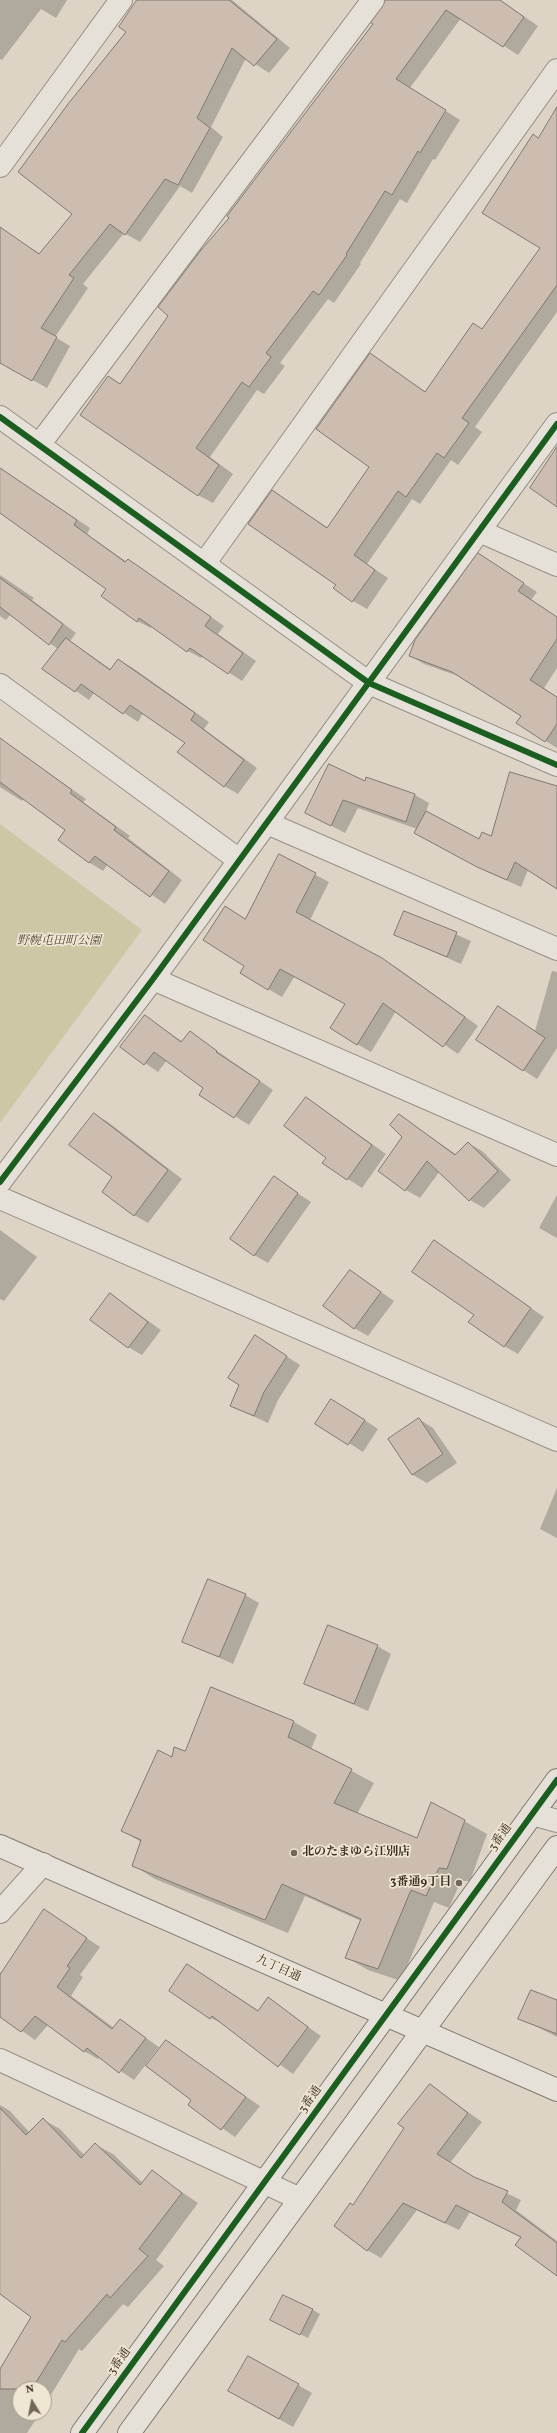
<!DOCTYPE html>
<meta charset="utf-8">
<style>
body{margin:0}
#map{position:relative;width:557px;height:2433px;overflow:hidden;background:#ddd4c5;font-family:Vollkorn,serif}
canvas{display:block}
.north{position:absolute;left:12px;top:2381px;width:40px;height:40px;box-sizing:border-box;background:#efe6d3;border:1px solid #a79c8c;border-radius:50%;rotate:350deg;font-size:11px;font-weight:700;line-height:16px;text-align:center;color:#3a2d22}
.north::after{content:'';display:block;margin:auto;width:14px;height:18px;background:#73675b;clip-path:polygon(50% 0,100% 100%,50% 72%,0 100%)}
</style>
<div id="map">
<canvas width="557" height="2433"></canvas>
<div class="north">N</div>
</div>
<script>
const ctx = document.querySelector('canvas').getContext('2d');
ctx.lineJoin = 'round';
function fill(path, color) {
  ctx.fillStyle = color;
  ctx.fill(path, 'evenodd');
}
function trace(path, color, width, dash) {
  ctx.strokeStyle = color;
  ctx.lineWidth = width;
  ctx.lineCap = dash ? 'butt' : 'round';
  ctx.setLineDash(dash || []);
  ctx.stroke(path);
}
function write(font, color, halo, rows, align = 'center') {
  ctx.font = font + ' Vollkorn,"Noto Serif JP",serif';
  ctx.lineWidth = 3.5;
  ctx.setLineDash([]);
  ctx.textBaseline = 'middle';
  ctx.strokeStyle = halo;
  ctx.fillStyle = color;
  for (const [text, x, y, turn = 0] of rows) {
    ctx.save();
    ctx.translate(x, y);
    ctx.rotate((+turn || 0) * Math.PI / 180);
    ctx.textAlign = isNaN(turn) ? turn : align;
    if (halo) ctx.strokeText(text, 0, 0);
    ctx.fillText(text, 0, 0);
    ctx.restore();
  }
}
const green = new Path2D(`
 M0,824L142,930L0,1123Z`);
const shadow = new Path2D(`
 M0,0H67L56,18L41,9L2,60L0,59Z
 M138,0H232L290,48L269,73L246,58L211,127L223,137L192,193L180,186L140,242L124,233L83,284L88,288L55,337L70,346L47,388L0,362V228L40,254L73,214Z
 M388,0H500L538,26L518,55L461,18L410,88L460,120L435,160L433,159L407,203L400,199L360,263L361,264L334,303L328,299L280,363L285,366L264,394L257,390L210,457L233,474L213,503L198,495L108,377L121,384L170,315L231,218L374,24Z
 M557,109V312L475,427L482,432L458,465L451,460L420,504L412,499L367,564L388,578L367,609L353,601L337,585L273,491L328,528L371,467L370,355L426,392L483,330L541,247L539,139Z
 M0,468L90,528L87,534L127,562L128,560L141,568L224,626L218,634L256,661L242,681L203,656L201,658L188,651L152,626L151,628L137,621L107,589L0,511Z
 M479,554L537,592L531,600L557,617V668L544,688L557,697V748L546,741L522,716L464,678L424,664L411,656Z
 M0,575L34,598L32,600L76,633L70,641L112,670L119,660L133,668L209,722L204,729L257,768L238,794L224,786L186,743L143,713L138,722L94,693L89,700L44,668L58,649L10,615L6,620L0,616Z
 M5,743L86,799L83,802L130,836L128,838L182,880L165,904L108,864L103,871L90,863L59,840L67,830L24,798L22,801L0,787V744Z
 M367,778L415,795L429,803L426,812L479,841L492,837L557,787V888L528,870L521,887L492,874L429,841L417,829L358,808L345,833L307,813L365,783Z
 M279,856L329,882L310,920L396,967L478,1026L458,1054L396,1011L371,1052L357,1044L346,1004L295,976L282,997L241,973L245,966L226,907L246,920Z
 M405,912L471,941L461,964L396,935Z
 M552,971L557,972V1048L537,1079L477,1040L512,1016L535,1031Z
 M145,1016L183,1042L190,1032L273,1090L249,1125L200,1094L204,1088L167,1060L158,1072L122,1047Z
 M307,1098L386,1154L362,1188L323,1163L327,1157Z
 M94,1114L108,1122L182,1179L148,1223L134,1215L114,1177Z
 M399,1115L457,1155L468,1143L482,1151L511,1180L484,1208L470,1200L440,1171L420,1198L406,1190L379,1171L404,1137Z
 M274,1178L311,1202L268,1263L254,1255Z
 M557,1195V1238L539,1228Z
 M0,1230L37,1257L4,1301L0,1299Z
 M434,1241L544,1317L518,1354L504,1346L475,1314Z
 M351,1271L394,1301L368,1336L354,1328Z
 M110,1294L161,1330L142,1355L128,1347Z
 M269,1345L300,1365L278,1400L268,1423L231,1406L240,1385Z
 M346,1408L378,1429L363,1452L317,1423Z
 M419,1419L433,1428L457,1463L427,1483L413,1475L389,1440Z
 M557,1488V1538L540,1529Z
 M245,1595L259,1603L233,1664L183,1641Z
 M377,1646L391,1654L368,1711L305,1683Z
 M212,1689L294,1722L317,1735L311,1749L374,1783L357,1814L417,1840L464,1821L487,1834L470,1881H461L449,1908L434,1902L401,1981L368,1970L346,1957L361,1921L305,1896L288,1933L155,1879L133,1865L141,1842L123,1831L173,1758L185,1752Z
 M58,1919L100,1947L80,1975L83,1977L71,1996L114,2028L120,2020L159,2047L134,2080L100,2057L98,2059L84,2051L49,2024L35,2040L0,2015V1972L2,1974Z
 M201,1973L259,2011L268,1999L321,2036L293,2074L225,2025L211,2018Z
 M557,2001V2037L520,2018Z
 M166,2042L260,2106L235,2137L189,2105L193,2100Z
 M430,2085L482,2122L450,2163L476,2179L521,2200L516,2210L557,2241V2274L522,2238L470,2212L459,2230L417,2210L381,2258L367,2250L353,2206L405,2128Z
 M0,2105L10,2111L30,2133L44,2120L60,2129L85,2156L96,2145L113,2154L143,2183L152,2172L198,2203L156,2260L164,2266L128,2307L123,2304L82,2351L79,2349L44,2406V2389H20V2413H40L27,2433H0V2368L1,2369L33,2317L0,2293Z
 M313,2310L320,2314L308,2338L279,2324Z
 M248,2357L312,2393L293,2427L243,2399Z`);
const building = new Path2D(`
 M137,0H229L277,39L254,66L232,48L197,118L210,128L178,185L165,179L125,235L110,224L69,275L74,278L41,328L57,337L32,381L0,363V227L39,254L72,214L18,172L68,104L126,32L119,27Z
 M386,0H500L524,17L503,47L446,10L396,79L446,110L420,153L418,151L392,195L385,191L346,254L347,255L319,295L313,291L266,353L271,357L249,387L242,382L196,448L219,465L198,496L80,415L108,376L120,384L168,316L158,307L201,250L229,218L227,216L373,24L371,23Z
 M557,107V285L462,418L469,423L444,458L437,453L406,497L398,491L354,555L375,570L352,602L333,588L336,585L248,524L272,490L327,528L369,467L316,429L370,353L425,392L473,323L482,329L540,248L482,213L533,134L538,138Z
 M557,447V507L530,488Z
 M0,468L77,520L74,525L125,562L128,559L211,617L205,626L243,653L228,674L190,648L187,652L139,618L137,622L101,596L106,589L0,513Z
 M478,553L524,583L518,591L557,617V639L530,680L557,697V724L545,742L516,723L521,716L452,672L409,656L415,640Z
 M0,578L63,624L49,645L0,607Z
 M66,638L110,670L118,659L195,713L191,720L244,760L224,787L177,752L185,743L130,705L123,714L81,684L75,692L42,669Z
 M0,738L72,790L70,793L116,827L114,830L169,871L150,897L95,856L89,863L58,840L65,830L0,782Z
 M329,764L365,781L366,777L415,794L406,822L343,800L331,826L305,813Z
 M510,772L557,786V889L515,862L507,880L477,867L414,833L426,811L479,839L482,832L491,836Z
 M279,854L316,873L296,912L382,958L465,1017L443,1047L383,1003L357,1045L330,1028L345,1004L280,969L268,990L240,973L244,966L203,940L225,906L245,919Z
 M404,911L457,932L447,957L394,935Z
 M498,1006L545,1038L523,1071L476,1040Z
 M145,1015L181,1042L190,1031L217,1051L216,1052L260,1081L234,1118L199,1095L203,1088L154,1052L144,1065L120,1047Z
 M306,1097L372,1145L347,1180L322,1163L326,1158L284,1126Z
 M94,1113L168,1170L134,1216L102,1192L112,1177L69,1145Z
 M399,1114L455,1155L468,1142L498,1171L469,1201L427,1161L405,1191L378,1171L402,1137L390,1125Z
 M274,1176L298,1193L254,1256L230,1239Z
 M434,1240L531,1308L504,1347L468,1322L474,1315L412,1272Z
 M350,1270L381,1292L354,1329L323,1306Z
 M110,1293L148,1322L128,1348L90,1320Z
 M255,1335L287,1356L264,1392L254,1416L230,1406L239,1385L228,1378Z
 M331,1399L365,1420L348,1445L315,1424Z
 M419,1418L443,1454L412,1475L388,1439Z
 M208,1579L246,1594L219,1657L182,1642Z
 M328,1625L378,1645L354,1704L304,1684Z
 M211,1687L294,1721L288,1737L352,1769L334,1803L417,1838L431,1802L465,1820L447,1869L439,1868L426,1896L411,1890L378,1969L345,1958L361,1919L282,1884L265,1920L132,1866L141,1840L121,1831L158,1750L172,1757L174,1747L185,1751Z
 M44,1909L87,1938L67,1966L70,1968L57,1987L112,2029L120,2019L146,2038L119,2073L87,2048L84,2052L35,2016L21,2032L0,2017V1975Z
 M187,1964L258,2011L268,1997L308,2027L278,2067L212,2016L210,2019L169,1991Z
 M531,1990L557,2000V2034L518,2019Z
 M166,2040L246,2097L221,2130L188,2105L191,2100L146,2066Z
 M430,2084L468,2113L437,2154L474,2177L508,2191L502,2202L557,2243V2276L515,2245L521,2237L456,2205L445,2223L403,2203L367,2251L334,2226L350,2203L353,2205L404,2128L398,2124Z
 M0,2108L26,2135L43,2118L81,2158L95,2143L140,2185L152,2170L182,2193L139,2249L148,2256L110,2298L107,2294L65,2342L62,2340L32,2389H0V2369L31,2317L0,2294Z
 M283,2295L313,2309L300,2335L270,2320Z
 M248,2356L299,2384L279,2419L228,2391Z`);
const street = new Path2D(`
 M0,166L121,0
 M0,417L369,683L557,765
 M39,445L373,0
 M479,531L557,565
 M204,564L557,70
 M0,685L239,860
 M267,823L557,949
 M153,979L557,1155
 M0,1182L153,979L557,424
 M0,1198L557,1440
 M532,1814L557,1821
 M0,1912L43,1864
 M0,2060L300,2199`);
const secondary = new Path2D(`
 M0,1846L557,2090
 M82,2433L557,1780
 M129,2433L557,1847`);
const cycleway = new Path2D(`
 M0,417L369,683L557,765
 M0,1182L153,979L557,424
 M82,2433L557,1780`);
const markers = [
 [294,1853,4,"#73675b"],
 [459,1883,4,"#73675b"]
];
const parkNames = [
 ["野幌屯田町公園",59,942]
];
const streetNames = [
 ["3番通",501,1838,-54],
 ["九丁目通",278,1969,24],
 ["3番通",311,2100,-54],
 ["3番通",120,2362,-54]
];
const poiNames = [
 ["北のたまゆら江別店",302,1853],
 ["3番通9丁目",451,1883,"right"]
];
fill(green, '#ccc7a5');
fill(shadow, '#0003');
fill(building, '#cdbdb0');
trace(building, '#7f7970', 1);
trace(street, '#968f85', 24);
trace(secondary, '#7f7970', 24);
trace(street, '#e5e1d9', 22);
trace(secondary, '#e5e1d9', 22);
trace(cycleway, '#1b5e20', 6);
for (const [x, y, r, color] of markers) {
  const dot = new Path2D();
  dot.arc(x, y, r, 0, 2 * Math.PI);
  ctx.fillStyle = color;
  ctx.fill(dot);
  trace(dot, '#efe6d3', 1.5);
}
write('italic 12px', '#544a37', '#efe6d3', parkNames);
write('12px', '#3a2d22', '#efe6d3', streetNames);
write('bold 12px', '#3a2d22', '#efe6d3', poiNames, 'left');
</script>
